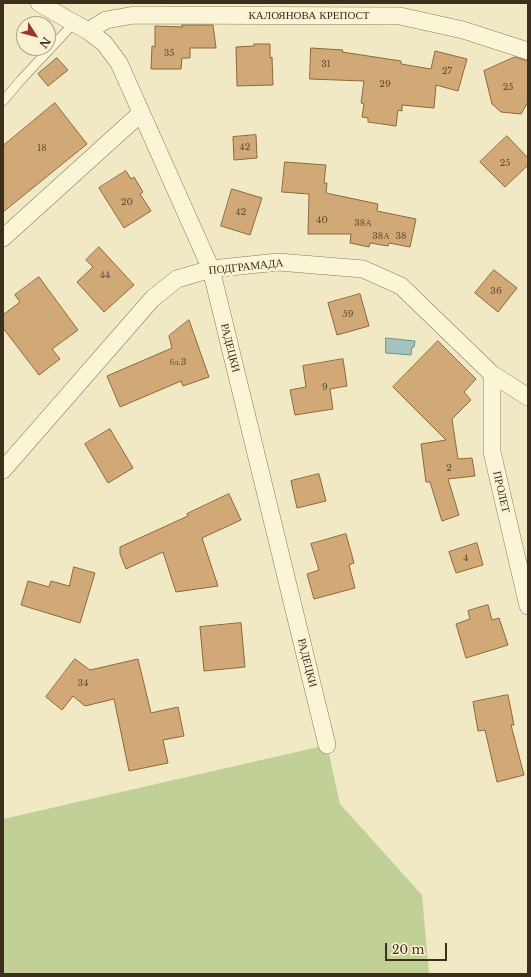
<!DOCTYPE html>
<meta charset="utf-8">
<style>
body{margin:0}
#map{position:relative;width:531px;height:977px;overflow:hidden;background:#f1e9c3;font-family:"Libre Baskerville",serif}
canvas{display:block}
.frame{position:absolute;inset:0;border:4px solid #3c301d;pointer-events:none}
.north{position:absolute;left:16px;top:16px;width:40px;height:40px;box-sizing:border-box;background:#f8f2d3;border:1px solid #ada48a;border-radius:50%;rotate:126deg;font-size:11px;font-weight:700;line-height:16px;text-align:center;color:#3c301d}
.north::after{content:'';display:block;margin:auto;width:14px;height:18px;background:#a03425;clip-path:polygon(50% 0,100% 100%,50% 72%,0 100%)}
.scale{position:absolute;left:385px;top:943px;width:62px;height:18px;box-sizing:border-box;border:2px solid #3c301d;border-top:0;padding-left:5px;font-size:12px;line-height:14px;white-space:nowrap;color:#3c301d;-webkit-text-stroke:3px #f8f2d3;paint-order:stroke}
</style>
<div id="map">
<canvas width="531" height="977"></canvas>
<div class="frame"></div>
<div class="north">N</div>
<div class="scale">20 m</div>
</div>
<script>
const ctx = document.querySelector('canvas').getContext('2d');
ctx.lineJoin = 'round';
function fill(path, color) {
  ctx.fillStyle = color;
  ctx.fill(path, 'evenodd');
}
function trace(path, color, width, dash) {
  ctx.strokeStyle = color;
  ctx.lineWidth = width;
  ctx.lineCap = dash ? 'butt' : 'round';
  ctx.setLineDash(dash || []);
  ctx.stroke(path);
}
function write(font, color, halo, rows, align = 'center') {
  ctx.font = font + ' "Libre Baskerville",serif';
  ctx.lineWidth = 4;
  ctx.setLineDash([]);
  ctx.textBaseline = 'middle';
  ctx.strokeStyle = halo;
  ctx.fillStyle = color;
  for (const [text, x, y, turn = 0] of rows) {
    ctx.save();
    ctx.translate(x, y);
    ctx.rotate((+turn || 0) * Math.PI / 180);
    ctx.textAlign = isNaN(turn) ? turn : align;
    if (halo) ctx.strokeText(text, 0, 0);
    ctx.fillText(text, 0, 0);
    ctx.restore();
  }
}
const green = new Path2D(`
 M327,745L340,804L422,895L429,974H3V819Z`);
const water = new Path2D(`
 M386,338L415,341L414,347H412L411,355L386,353Z`);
const building = new Path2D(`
 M182,25H213L216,48H190V58H182L181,69H151L152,46L155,47V26L182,27Z
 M254,44H270V58L272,57L273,85L237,86L236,47L254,46Z
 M311,48L343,50L342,52L401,61V64L431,69L435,51L467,59L458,91L436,85L434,108L402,105V111L398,110L396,126L368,122V118L362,117L364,104L361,103L364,81L310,79Z
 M515,57L528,61V102L521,114L501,112L492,104L484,71Z
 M57,58L68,70L48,86L38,74Z
 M55,103L87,144L3,212V146Z
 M256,135L257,158L234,160L233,137Z
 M507,136L528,158V165L505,187L480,162Z
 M285,162L326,165L324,183H327L326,193L378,204L377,211L416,219L410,247L389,243L388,246L370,243L369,247L350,243L351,234H308L309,194L282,192Z
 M126,171L131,179L134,177L143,192L140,194L151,211L124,228L99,188Z
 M232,189L262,198L250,235L221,226Z
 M99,247L134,285L104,312L77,282L93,267L86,260Z
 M494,270L517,288L498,312L475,293Z
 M39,277L78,330L52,349L60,359L39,375L3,328V315L20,302L15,295Z
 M360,294L369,326L337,335L328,303Z
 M189,320L209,377L183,386L181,381L120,407L107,376L172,348L169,336Z
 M438,341L476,379L464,392L471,400L452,419L458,459L472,458L475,476L448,479L459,515L442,521L430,482H426L421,444L446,440L393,387Z
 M343,359L347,386L330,389L333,409L295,415L290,390L306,387L303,366Z
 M110,429L133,468L108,483L85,444Z
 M319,474L326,501L297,508L291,481Z
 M229,494L241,520L202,538L218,586L176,592L163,552L126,569L120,554V547L188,516L187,514Z
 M346,534L354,563L349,565L355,588L314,599L307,574L319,570L311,544Z
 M477,543L483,565L456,573L449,552Z
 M74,567L95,573L80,623L21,605L28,581L49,587L51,581L69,586Z
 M488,605L492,620L499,618L508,645L466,658L456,624L470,619L468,611Z
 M241,623L245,667L204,671L200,627Z
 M75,659L90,670L138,659L151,713L178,707L184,736L163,740L168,763L129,771L114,699L85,706L73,696L62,710L46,697Z
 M508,695L514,725H511L524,775L497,782L485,730L478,731L473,702Z`);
const service = new Path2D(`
 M3,101L20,81L74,23`);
const minor = new Path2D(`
 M39,3L88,31L104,43L119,63L211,269L327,745
 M88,31L106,20L134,15L400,16L463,30L528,51
 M3,238L141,113
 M492,374V452L528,606
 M3,470L153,298L177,279L211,269L278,262L363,269L401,286L492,374L528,397`);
const numberNames = [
 ["35",169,53],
 ["31",326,64],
 ["27",447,71],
 ["29",385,84],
 ["25",508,87],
 ["42",245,147],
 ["18",42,148],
 ["25",505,163],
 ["20",127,202],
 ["42",241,212],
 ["40",322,220],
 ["38А",363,223],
 ["38А",381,236],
 ["38",401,236],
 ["44",105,275],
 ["36",496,291],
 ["59",348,314],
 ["бл.3",178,362],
 ["9",325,387],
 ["2",449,468],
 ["4",466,558],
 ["34",83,683]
];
const streetNames = [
 ["КАЛОЯНОВА КРЕПОСТ",309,16],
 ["ПОДГРАМАДА",246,267,-6],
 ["РАДЕЦКИ",230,348,76],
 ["ПРОЛЕТ",501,492,77],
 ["РАДЕЦКИ",307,663,76]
];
fill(green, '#c1d096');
fill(water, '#a6c4bf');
trace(water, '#6b938e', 1);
fill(building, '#d1a977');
trace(building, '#8d683d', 1);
trace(service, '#8d7b58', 10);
trace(minor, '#8d7b58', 18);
trace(service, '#fbf5d7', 9);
trace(minor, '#fbf5d7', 17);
write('9px', '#614e34', null, numberNames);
write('11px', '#3c301d', '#f8f2d3', streetNames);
</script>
